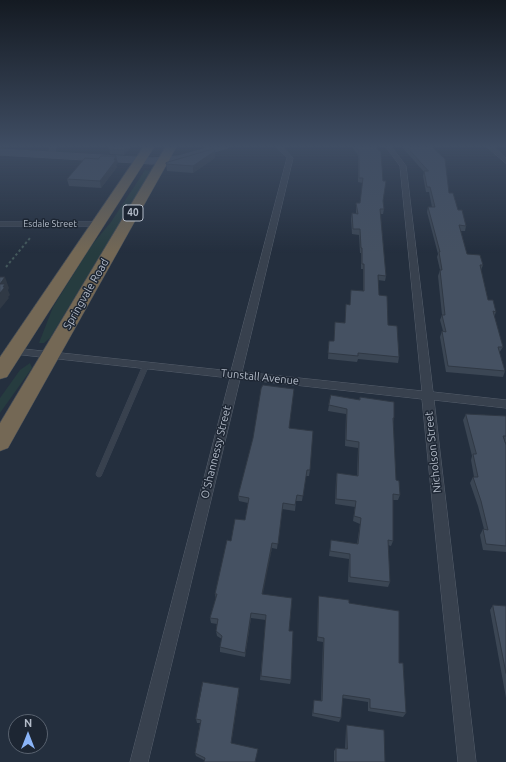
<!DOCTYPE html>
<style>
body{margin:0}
#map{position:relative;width:506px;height:762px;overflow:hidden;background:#242f3e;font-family:Ubuntu,sans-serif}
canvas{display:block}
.north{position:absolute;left:8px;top:714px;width:40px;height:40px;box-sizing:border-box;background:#1d2633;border:1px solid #59626f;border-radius:50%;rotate:0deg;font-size:11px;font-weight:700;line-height:16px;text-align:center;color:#b4bcc9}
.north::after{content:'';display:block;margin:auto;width:14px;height:18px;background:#8ab4f8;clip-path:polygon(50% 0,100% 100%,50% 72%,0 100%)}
</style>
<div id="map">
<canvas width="506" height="762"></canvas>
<div class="north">N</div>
</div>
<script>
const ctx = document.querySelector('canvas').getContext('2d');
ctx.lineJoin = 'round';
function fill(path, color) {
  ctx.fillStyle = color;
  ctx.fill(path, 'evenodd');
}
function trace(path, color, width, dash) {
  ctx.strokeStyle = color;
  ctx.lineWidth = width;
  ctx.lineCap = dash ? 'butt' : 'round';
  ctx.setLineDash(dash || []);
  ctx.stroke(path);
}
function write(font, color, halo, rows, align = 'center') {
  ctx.font = font + ' Ubuntu,sans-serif';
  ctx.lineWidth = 3;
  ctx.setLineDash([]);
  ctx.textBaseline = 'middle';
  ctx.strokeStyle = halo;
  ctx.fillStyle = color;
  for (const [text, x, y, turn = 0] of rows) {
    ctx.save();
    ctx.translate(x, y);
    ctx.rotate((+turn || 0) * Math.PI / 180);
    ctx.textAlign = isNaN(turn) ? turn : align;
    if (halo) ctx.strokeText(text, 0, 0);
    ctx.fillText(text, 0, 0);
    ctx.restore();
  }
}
const green = new Path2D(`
 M145,170L151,171L50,338L44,343H39L53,307L91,246L111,222Z
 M30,363L32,368L0,413V398L20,370Z`);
const path = new Path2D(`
 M6,267L30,238`);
const lane = new Path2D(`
 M146,363L149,365L102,474L101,476L99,477L97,476L96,474L143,365Z`);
const street = new Path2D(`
 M50,146H56L55,153L49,158L46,156L49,152Z
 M275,146H282L293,158L242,372L422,391L400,166L385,146H391L406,166L433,392L506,400V408L434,400L476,762H458L422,399L240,379L148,762H130L230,378L14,354L9,351L14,348L231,371L287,158Z
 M486,146H493L506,158V163Z
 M0,222H100L104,224L100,226H0Z`);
const secondary = new Path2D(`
 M214,146H229L228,148L179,162L152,164L0,155V149L152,158L178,156Z`);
const highway = new Path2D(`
 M144,146H155L7,377L0,379V357Z
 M166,146H177L8,448L0,451V423Z`);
const wall = new Path2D(`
 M353,146H374L384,209L383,214H380L386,276L385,281L378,280L379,295L388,325L399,357L398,363L358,359L357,362L328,359L329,341H334L335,322L345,323L346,304L350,305L351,290L363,291V269H361V253H360L359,235L352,234L351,219L352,213L356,214V203H360L363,183L358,182V155L353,149Z
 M401,146H431L449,193L466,226L465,231H460L467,254L483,265L481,270L488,300L496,312L494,317L503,347L499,353L505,371L503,377L446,372L440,337L442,331H443L440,320L442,315L438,276L440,270L437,257L438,254L427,212L428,207H432L429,192H426L423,176L424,172Z
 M131,147L124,155L110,154L109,149Z
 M215,158L193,173L167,171L166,163Z
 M118,163L116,165L117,167L101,188L69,186L67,179Z
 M360,397L394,418L393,422L396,480L400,495L398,500H393V541L391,546L388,545L390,582L388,587L348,582L349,559L329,556L331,540L357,544L360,524L353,521L355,507L335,504L336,479L337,473L357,476L358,448L345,446L346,414L328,411L329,405L359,400Z
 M466,414L506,416V442H505L506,445V552L483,550L480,535L483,529H484L478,506L470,483L473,477H474L471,460L472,456L463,420Z
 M289,428L310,470L309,476H306L302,501H296L295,511L282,509L277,549L272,548L262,594L289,631L291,680L290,684L260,680L266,620L251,618L245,657L220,652V647L222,639L217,636L216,631L217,624L211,623L210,618L216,599L215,594L231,541L245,520L248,503L239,501L238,496Z
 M319,596L349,603L399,663L406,713L403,717L368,711V702L342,698L341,718L339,722L312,716L314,700L321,701L323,642L317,641L318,601Z
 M493,605L506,606V698L490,610Z
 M239,692L231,743L258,752L204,760L196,756L195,753L200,723H197L196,719Z
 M347,725L385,762H334V751L336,748L345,749L346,728Z`);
const shadedWall = new Path2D(`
 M127,146L131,147L124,155V150Z
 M215,151V158L193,173V166Z
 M116,156L118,163L116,165L117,167L101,188L100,181Z
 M5,277L9,288L8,290L10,295L8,297L9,298L0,309V284Z
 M272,543V548L262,599V594Z
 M251,613V618L245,657V653Z
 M239,688V692L231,746V743Z`);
const building = new Path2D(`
 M111,146H127L124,150L109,149Z
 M355,146H374L381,152L383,181H386L383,201L384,209H380L386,276L378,275L379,295L387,296L388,325L397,326L399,357L358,353V356L328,353L329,341H334L335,322L345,323L346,304L350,305L351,290L364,291V264H362V248H361L360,229H353L352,213L358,214L356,203H360L363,178H359V151Z
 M406,146H431L445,159L449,193H453L458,210H462L466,226L459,225L467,254L480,255L483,265H480L488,300H493L496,312L493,311L503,347H498L505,371L448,366L442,331L446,332L442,315H445L440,270H442L439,252H440L428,207H435L430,187H427L424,171H428Z
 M214,149L215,151L193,166L166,164V163Z
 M101,156H116L114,160H116L100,181L67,179L85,158L98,159Z
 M0,277H5L0,284H5L3,287H5L0,293Z
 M263,385L294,389L289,428L313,431L310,470H307L303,496L297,495L295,505L283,503L278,544L272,543L262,594L292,598L289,631H293L291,680L261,676L266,615L251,613L245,653L220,647L222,636L216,631L218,619L210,618L217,594H215L227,540L231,541L235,519L245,520L249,498L238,496L253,438L261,389Z
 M331,395L360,400V397L394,402V418H393L396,480L399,481L400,495L393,494V541L388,540L390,582L350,577V554L330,551L331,540L358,544L361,518L354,516L356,501L336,499L337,473L358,476L359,442L346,440L347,409L329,405Z
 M466,414L506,416V436H503L506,445V546L486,544L483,529L488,530L481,501L473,477H478L473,454H476Z
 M319,596L349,600V603L399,611V663H403L406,713L370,708V699L343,695L341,718L313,713L314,700L322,701L324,638L318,637Z
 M493,605L506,606V673Z
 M203,682L239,688L231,743L258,749L255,762H204L205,758L195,753L201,720L196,719Z
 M347,725L384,730L385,762H336V748L347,749Z`);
const farStreetnames = [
 ["Esdale Street",50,224]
];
const shields = [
 [133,213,20]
];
const shieldNames = [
 ["40",133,213]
];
const streetNames = [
 ["Springvale Road",86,294,-60],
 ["Tunstall Avenue",260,377,6],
 ["O'Shannessy Street",216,452,-76],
 ["Nicholson Street",433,452,-96]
];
fill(green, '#263c3f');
trace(lane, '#565f6c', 0.5);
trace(street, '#565f6c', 1);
trace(secondary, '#565f6c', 1);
trace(highway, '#434c59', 1);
trace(path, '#44595c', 2, [2.5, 2.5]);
fill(lane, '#38414e');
fill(street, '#38414e');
fill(secondary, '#465061');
fill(highway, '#746855');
fill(wall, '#3b4654');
fill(shadedWall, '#303945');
fill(building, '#455162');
trace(building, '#303945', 1);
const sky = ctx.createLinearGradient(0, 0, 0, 253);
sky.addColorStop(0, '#141a22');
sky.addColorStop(0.58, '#3f4d63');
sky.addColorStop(1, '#3f4d6300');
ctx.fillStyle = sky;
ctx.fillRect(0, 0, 506, 253);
write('9px', '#b4bcc9', '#1d2633', farStreetnames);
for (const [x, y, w] of shields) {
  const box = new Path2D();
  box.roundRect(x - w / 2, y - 8, w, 16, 3);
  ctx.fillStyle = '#1d2633';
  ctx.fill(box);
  trace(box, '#b4bcc9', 1);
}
write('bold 10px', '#b4bcc9', null, shieldNames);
write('11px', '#b4bcc9', '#1d2633', streetNames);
</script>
